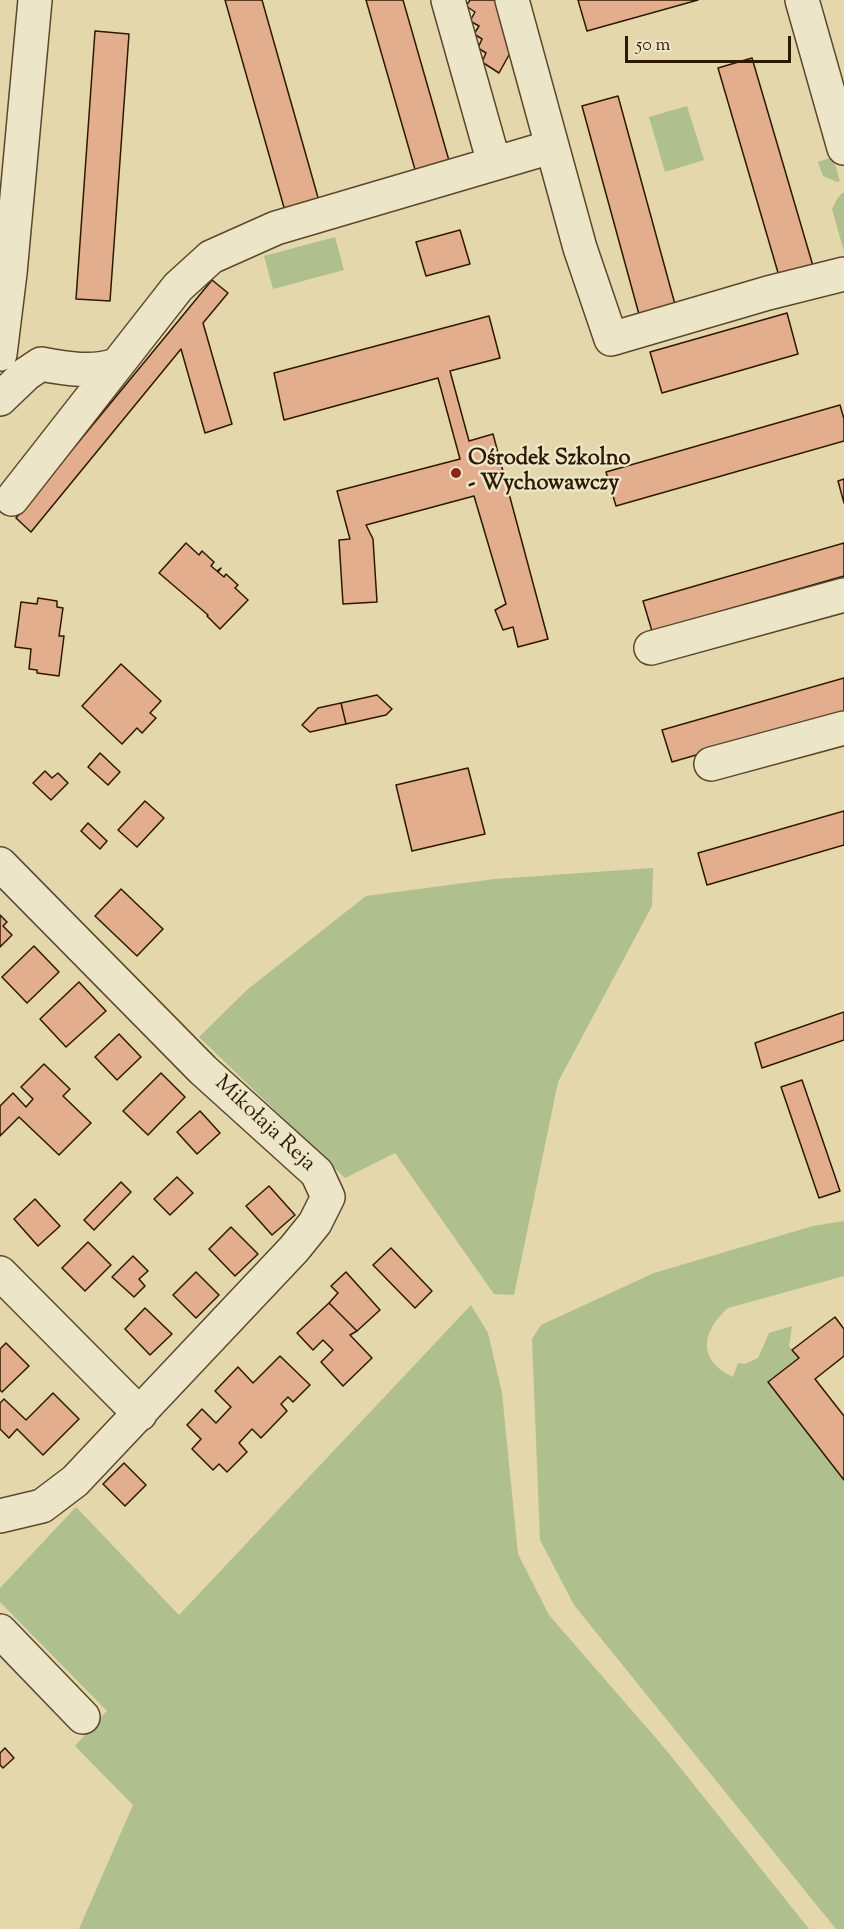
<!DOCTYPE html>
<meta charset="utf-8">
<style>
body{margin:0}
#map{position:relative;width:844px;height:1929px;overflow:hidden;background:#e4d7ab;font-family:"Sorts Mill Goudy",serif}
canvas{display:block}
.scale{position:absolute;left:625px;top:36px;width:166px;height:27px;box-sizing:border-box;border:3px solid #2d1901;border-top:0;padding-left:8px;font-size:18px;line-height:21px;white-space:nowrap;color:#2d1901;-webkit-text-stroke:4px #ede5c8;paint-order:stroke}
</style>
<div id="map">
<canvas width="844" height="1929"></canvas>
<div class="scale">50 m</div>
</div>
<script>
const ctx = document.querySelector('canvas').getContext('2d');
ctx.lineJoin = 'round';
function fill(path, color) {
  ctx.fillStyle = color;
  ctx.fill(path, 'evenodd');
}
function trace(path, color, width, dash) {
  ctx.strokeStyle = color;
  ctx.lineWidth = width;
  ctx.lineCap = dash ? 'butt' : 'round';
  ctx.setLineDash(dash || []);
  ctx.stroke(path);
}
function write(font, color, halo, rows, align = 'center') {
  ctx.font = font + ' "Sorts Mill Goudy",serif';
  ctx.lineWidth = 5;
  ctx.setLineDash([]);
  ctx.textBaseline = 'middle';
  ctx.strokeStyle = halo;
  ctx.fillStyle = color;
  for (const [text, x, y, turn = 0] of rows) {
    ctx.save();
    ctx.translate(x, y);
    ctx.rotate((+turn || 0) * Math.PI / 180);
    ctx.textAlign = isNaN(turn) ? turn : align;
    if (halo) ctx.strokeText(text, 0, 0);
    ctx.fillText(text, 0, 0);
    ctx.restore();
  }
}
const green = new Path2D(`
 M687,106L704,160L665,172L649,117Z
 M833,157L840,181L837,182L823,176L818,162Z
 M842,193H844V252L832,209L837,199Z
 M335,237L344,270L273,289L264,256Z
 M653,868L652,906L558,1082L514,1295L494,1294L395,1153L345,1178L199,1037L248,989L366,896L495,879Z
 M844,1221V1276L728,1308C701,1332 697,1360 733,1377L738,1363L745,1364L758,1358L769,1333L792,1326L789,1346L799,1358L768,1382L844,1480V1929H836L574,1605L540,1540L532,1339L541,1325L654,1273L813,1226Z
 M471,1305L488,1333L502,1393L518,1554L549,1615L667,1751L809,1929H79L133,1805L75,1746L107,1711L0,1602V1588L76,1507L179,1615Z`);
const building = new Path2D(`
 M225,0H262L319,201L285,211Z
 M366,0H403L450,164L416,173Z
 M470,0H495L503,5L507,18L502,27L511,32L506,41L514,46L499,73L482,62L486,53L478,48L482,39L474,34L479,26L470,21L475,12L466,6Z
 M578,0H698L587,31Z
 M95,31L129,34L110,301L76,299Z
 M752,58L813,266L779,276L718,68Z
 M618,96L676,308L640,318L582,106Z
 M460,230L470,264L426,276L416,242Z
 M212,280L228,293L203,323L232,424L205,433L181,349L31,532L16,518Z
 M787,313L798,354L662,393L650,352Z
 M489,316L500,358L450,371L469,441L493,434L548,639L518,647L513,627L503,630L495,610L506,604L474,496L366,525L373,539L377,602L343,604L339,540L350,539L337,491L460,459L438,378L284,420L274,373Z
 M840,405L844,419V441L616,506L606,472Z
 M844,479V503L838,481Z
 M186,543L199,555L202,551L214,562L211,566L217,571L221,568L218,572L224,577L226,574L238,585L235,588L248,600L220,629L207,616L208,615L159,573Z
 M844,543V576L652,631L643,601Z
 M38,598L57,601V607L63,608L59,636H64L59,676L37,673V670L29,669L31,649L15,647L21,602L37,604Z
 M121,664L161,701L150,713L156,718L142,733L137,728L122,744L82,706Z
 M844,678V712L672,762L662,730Z
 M377,695L392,709L386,715L346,724L341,703Z
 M341,703L346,724L310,732L302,725L318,708Z
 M100,753L120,772L108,785L88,767Z
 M468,768L485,834L412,851L396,785Z
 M45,771L52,778L58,773L68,783L51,800L33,783Z
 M145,801L164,818L137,847L118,830Z
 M844,811V845L707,885L698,853Z
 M88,823L107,841L100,849L81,831Z
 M121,889L163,929L137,956L95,916Z
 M0,915L7,922L3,926L12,935L0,947Z
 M34,946L59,972L27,1003L2,977Z
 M79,982L106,1011L66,1047L40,1019Z
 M844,1012V1040L762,1068L755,1043Z
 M119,1034L141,1057L117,1080L95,1057Z
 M44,1064L70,1089L63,1096L91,1123L59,1155L19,1117L0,1136V1106L13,1093L26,1107L33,1099L21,1087Z
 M161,1073L185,1097L148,1135L123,1111Z
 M802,1080L840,1191L819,1198L781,1087Z
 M200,1111L220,1133L197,1154L177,1132Z
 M177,1177L193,1193L170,1215L154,1199Z
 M121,1182L131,1192L94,1230L84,1220Z
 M269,1186L295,1215L272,1235L246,1206Z
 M35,1199L60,1226L38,1246L14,1219Z
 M231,1227L258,1254L235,1276L209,1249Z
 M88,1242L111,1265L85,1291L62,1268Z
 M391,1248L432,1291L415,1308L373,1265Z
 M133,1256L148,1271L139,1279L145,1286L134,1297L112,1277Z
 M196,1272L219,1295L196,1318L173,1295Z
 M346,1272L380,1310L357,1331L329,1303L338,1293L331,1286Z
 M329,1303L357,1331L350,1335L372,1358L343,1386L321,1362L333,1350L323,1340L313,1350L297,1333Z
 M145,1308L172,1334L150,1355L125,1329Z
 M835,1317L844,1329V1356L815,1379L844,1416V1480L768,1382L799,1358L792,1350Z
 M6,1343L29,1366L2,1392L0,1390V1349Z
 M280,1356L310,1385L293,1402L288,1397L281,1404L287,1411L261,1438L252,1429L239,1443L247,1452L227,1472L219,1464L213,1470L192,1449L201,1439L187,1425L202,1409L216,1423L231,1407L215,1391L238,1367L253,1383Z
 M53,1393L79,1419L43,1455L17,1429L9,1438L0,1429V1403L4,1399L26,1420Z
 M124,1463L146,1485L125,1506L103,1484Z
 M5,1748L14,1758L3,1768L0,1765V1753Z`);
const minor = new Path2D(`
 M448,0L494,163
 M512,0L580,248L611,339L768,293L844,274
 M802,0L844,148
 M0,354L10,273L35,0
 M0,399L26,374L41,364C67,369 93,373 117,365
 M12,499L178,287L211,257L276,228L551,147
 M651,648L844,595
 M711,764L844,728
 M0,864L203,1070L317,1173L328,1197L315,1223L294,1249L75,1481L42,1506L0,1516
 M0,1273L140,1414
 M0,1631L83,1717`);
const markers = [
 [456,473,6,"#8f2418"]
];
const poiNames = [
 ["Ośrodek Szkolno",468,460],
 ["- Wychowawczy",468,485]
];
const streetNames = [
 ["Mikołaja Reja",264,1125,43]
];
fill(green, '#afbf8d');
fill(building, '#e3ae8e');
trace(building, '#2d1901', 1.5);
trace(minor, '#5b482c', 36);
trace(minor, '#ede5c8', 33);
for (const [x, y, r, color] of markers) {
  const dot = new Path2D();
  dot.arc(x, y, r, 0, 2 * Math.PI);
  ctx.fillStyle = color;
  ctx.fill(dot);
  trace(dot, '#ede5c8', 2);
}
write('bold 22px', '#2d1901', '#ede5c8', poiNames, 'left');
write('22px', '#2d1901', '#ede5c8', streetNames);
</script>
